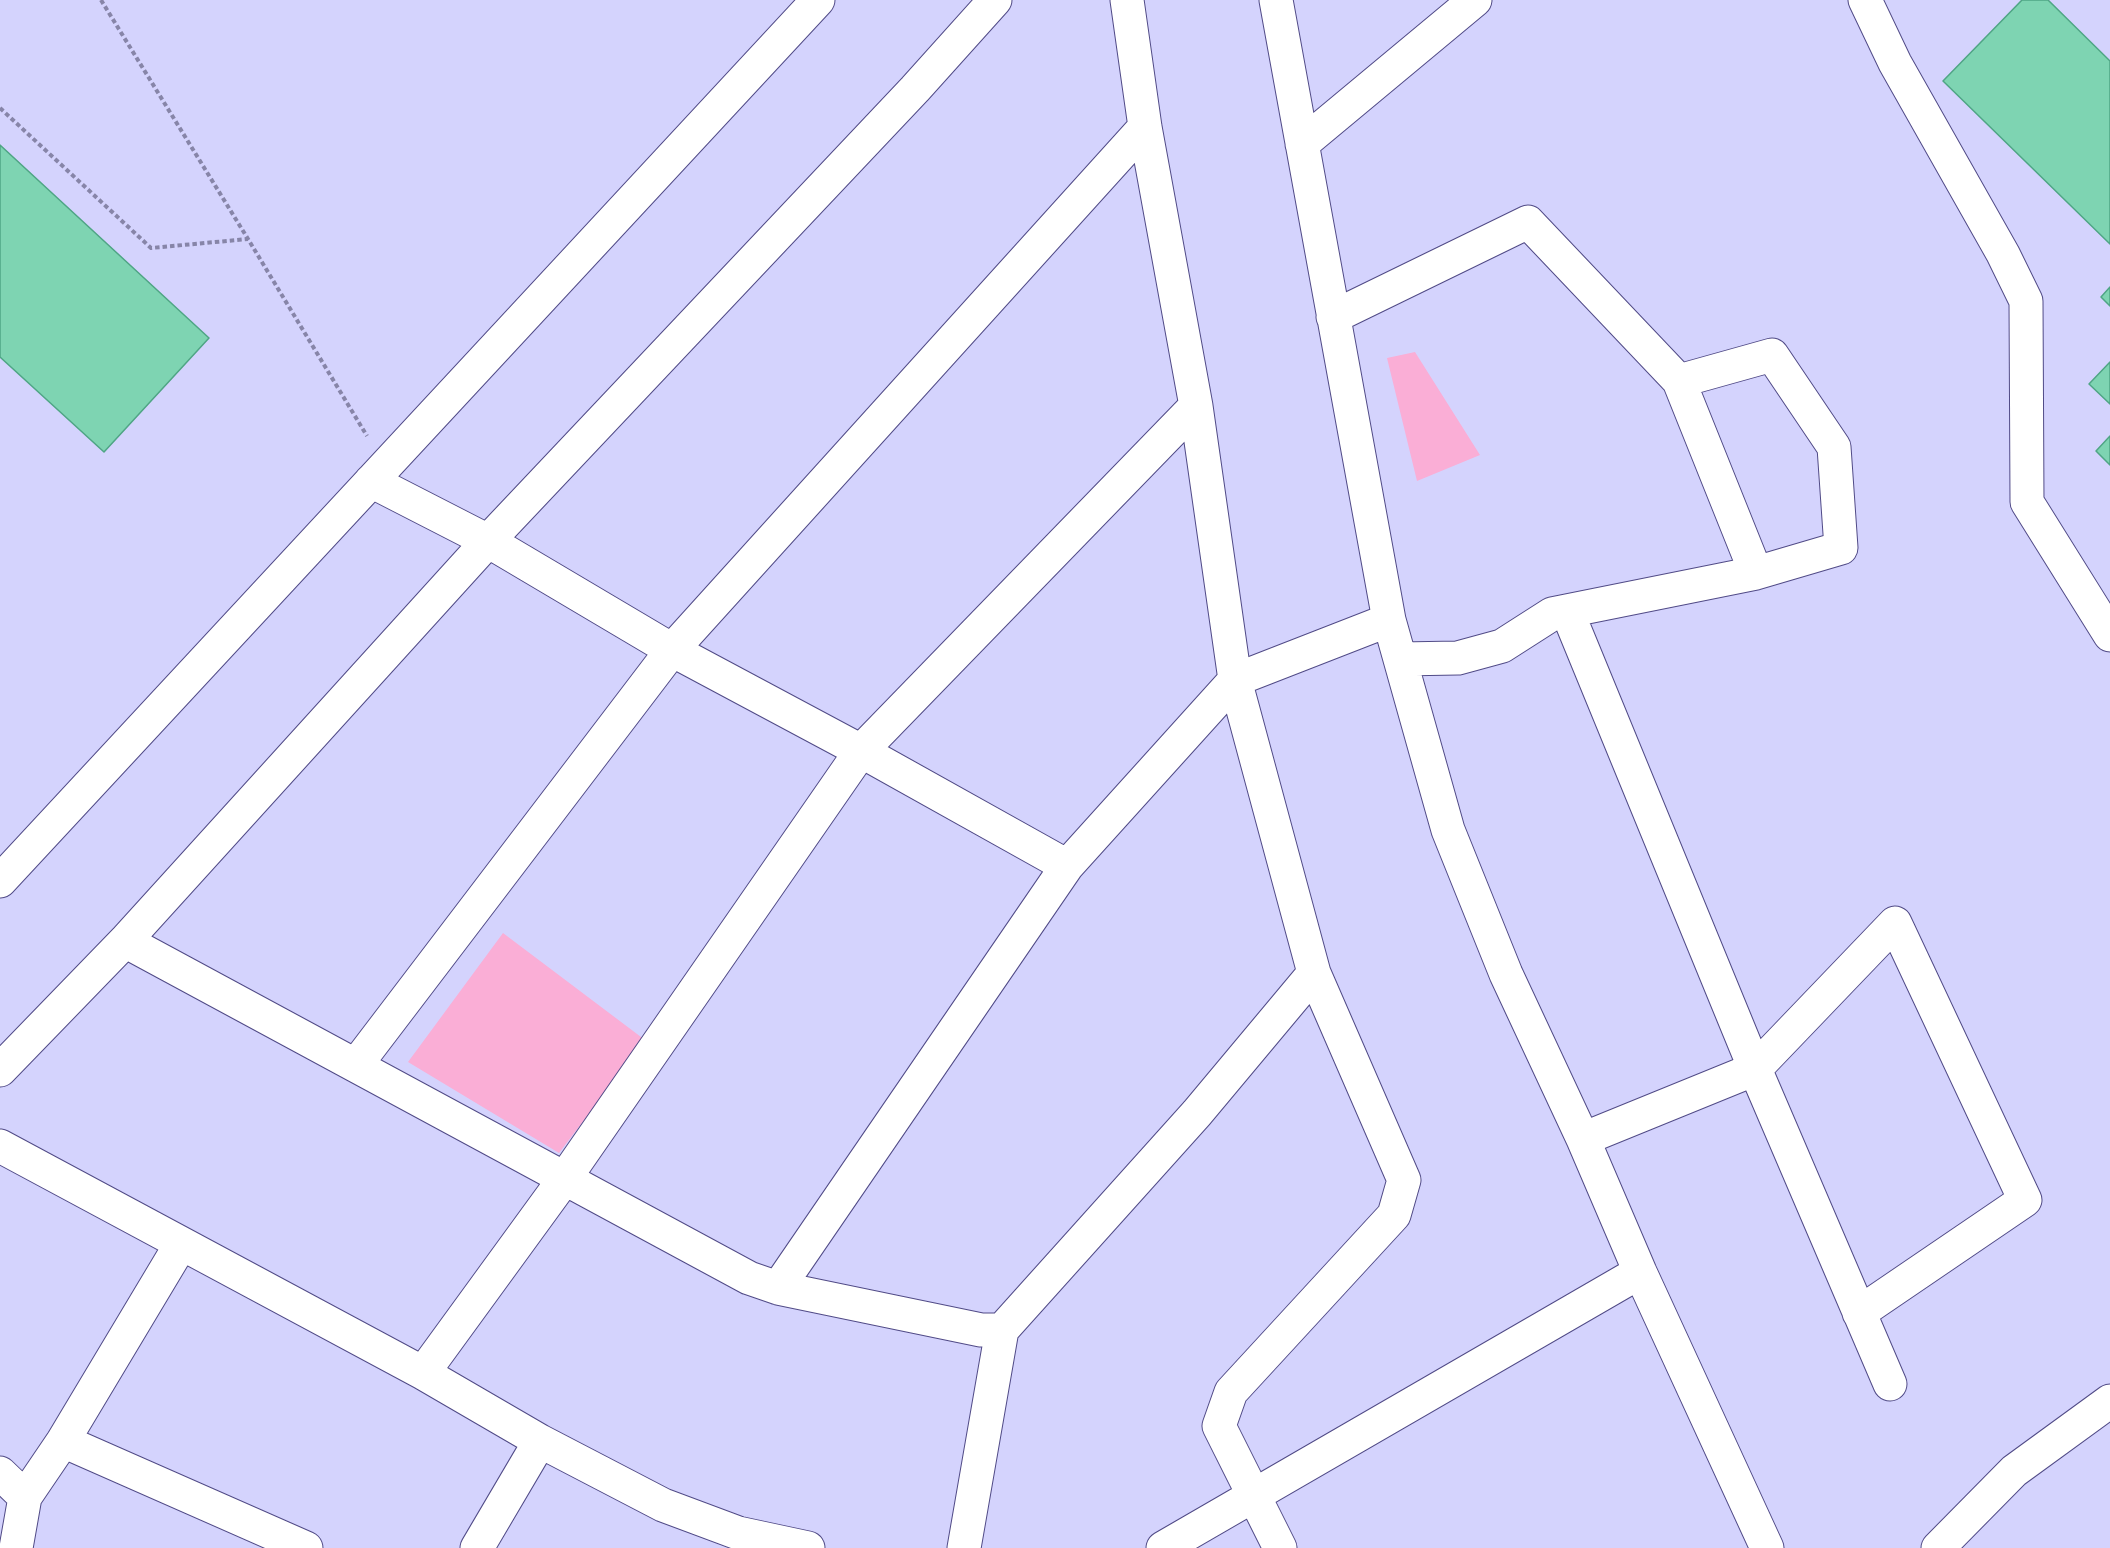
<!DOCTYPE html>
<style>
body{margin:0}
canvas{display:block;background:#d4d3fd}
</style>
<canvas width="2110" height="1548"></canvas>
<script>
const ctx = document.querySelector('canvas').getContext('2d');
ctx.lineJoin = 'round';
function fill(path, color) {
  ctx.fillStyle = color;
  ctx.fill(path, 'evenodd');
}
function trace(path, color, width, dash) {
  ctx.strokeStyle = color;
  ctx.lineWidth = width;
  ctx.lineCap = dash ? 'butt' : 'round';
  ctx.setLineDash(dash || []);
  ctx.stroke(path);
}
const green = new Path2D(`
 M1415,352L1480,455L1417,481L1387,358Z
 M503,933L645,1040L559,1153L408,1062Z`);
const building = new Path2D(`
 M2022,0H2048L2110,61V244L1943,81Z
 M0,145L209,338L104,452L0,357Z
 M2110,287V306L2101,297Z
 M2110,362V404L2089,384Z
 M2110,436V465L2096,451Z`);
const path = new Path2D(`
 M101,0L248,239
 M0,108L151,248L248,239L367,436`);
const minor = new Path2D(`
 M1127,0L1145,127L1196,406L1235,680L1314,973L1404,1180L1394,1215L1231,1392L1219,1426L1280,1548
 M1276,0L1389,620L1448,830L1506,974L1583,1139L1640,1272L1767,1548
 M1865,0L1895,63L2003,254L2026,301L2027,502L2110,635
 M1302,144L1475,0
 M1333,317L1528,222L1679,381L1772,355L1834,447L1841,548L1756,573L1552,614L1502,646L1458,658L1400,659
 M1679,381L1756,573
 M371,481L488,541L672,650L861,751L1067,866
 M1567,611L1755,1069L1890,1384
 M0,881L818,0
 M125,941L749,1278L778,1288L981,1330H1002
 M356,1065L672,650L1145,127
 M0,1070L125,941L488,541L915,89L995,0
 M1583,1139L1755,1069L1895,923L2025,1200L1859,1313
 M0,1146L423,1373L540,1441L663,1505L738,1533L808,1548
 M778,1288L1067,866L1235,680L1389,620
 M423,1373L565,1178L861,751L1196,406
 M63,1441L306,1548
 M0,1473L25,1497
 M16,1548L25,1497L63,1441L181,1244
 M477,1548L540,1441
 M964,1548L1002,1330L1197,1113L1314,973
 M1163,1548L1640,1272
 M1938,1548L2014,1471L2110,1401`);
fill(green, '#faaed6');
fill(building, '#7ed4b2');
trace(building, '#4fa585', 1.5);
trace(minor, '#514b87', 35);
trace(path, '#8785a8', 4, [4.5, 3]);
trace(minor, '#fff', 33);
</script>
